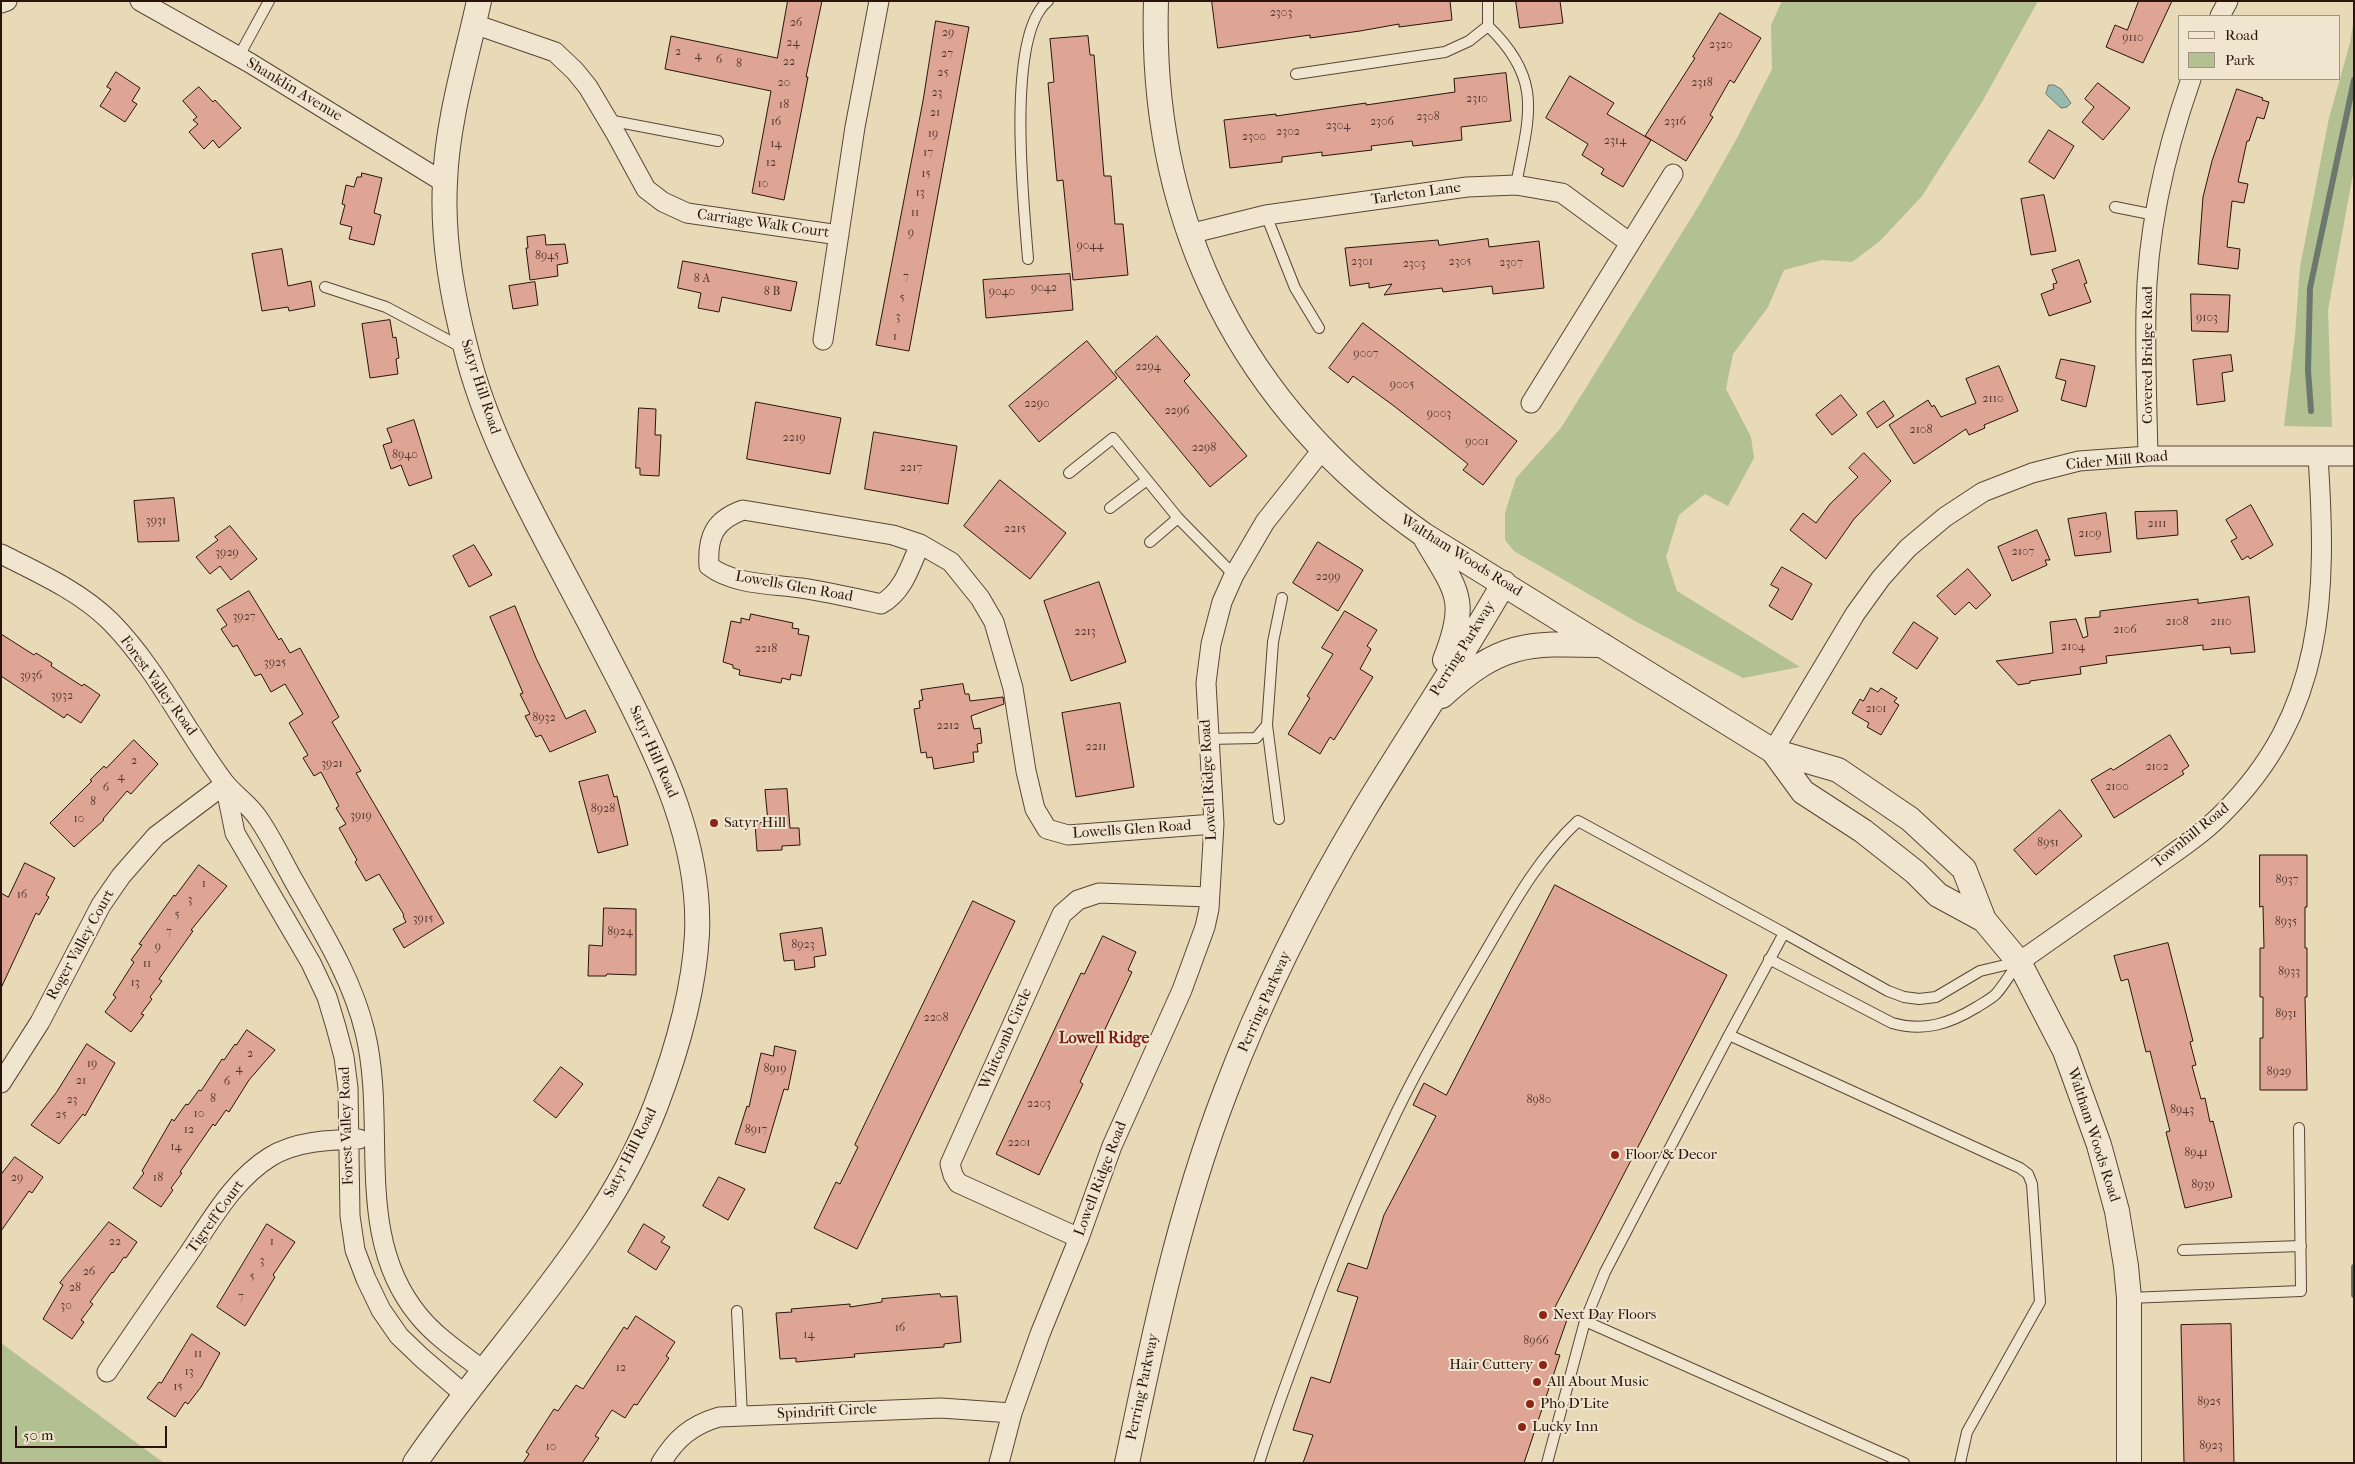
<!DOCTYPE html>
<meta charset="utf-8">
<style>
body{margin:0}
#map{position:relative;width:2355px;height:1464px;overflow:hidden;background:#e8d9b7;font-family:"IM FELL French Canon",serif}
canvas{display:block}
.frame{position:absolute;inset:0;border:2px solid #2a140c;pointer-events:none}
.legend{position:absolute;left:2178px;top:15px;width:162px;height:65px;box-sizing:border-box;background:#f0e6d0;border:1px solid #a19282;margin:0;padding:6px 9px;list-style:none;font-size:15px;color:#2a140c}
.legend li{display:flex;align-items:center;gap:10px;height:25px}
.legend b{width:25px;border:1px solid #a19282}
.scale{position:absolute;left:15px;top:1426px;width:152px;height:22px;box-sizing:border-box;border:2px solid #2a140c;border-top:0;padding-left:6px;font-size:15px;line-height:18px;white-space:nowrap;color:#2a140c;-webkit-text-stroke:4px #f0e6d0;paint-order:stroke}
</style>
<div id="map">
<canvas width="2355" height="1464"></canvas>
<div class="frame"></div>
<ul class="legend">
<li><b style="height:6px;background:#f0e6d0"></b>Road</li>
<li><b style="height:14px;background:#b3c091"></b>Park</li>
</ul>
<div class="scale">50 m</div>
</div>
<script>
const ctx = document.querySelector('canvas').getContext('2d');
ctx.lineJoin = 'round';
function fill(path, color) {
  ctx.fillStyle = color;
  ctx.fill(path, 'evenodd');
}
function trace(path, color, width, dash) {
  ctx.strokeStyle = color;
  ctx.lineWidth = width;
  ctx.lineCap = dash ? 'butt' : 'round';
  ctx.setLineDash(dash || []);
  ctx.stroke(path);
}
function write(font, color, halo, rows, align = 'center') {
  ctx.font = font + ' "IM FELL French Canon",serif';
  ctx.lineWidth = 4;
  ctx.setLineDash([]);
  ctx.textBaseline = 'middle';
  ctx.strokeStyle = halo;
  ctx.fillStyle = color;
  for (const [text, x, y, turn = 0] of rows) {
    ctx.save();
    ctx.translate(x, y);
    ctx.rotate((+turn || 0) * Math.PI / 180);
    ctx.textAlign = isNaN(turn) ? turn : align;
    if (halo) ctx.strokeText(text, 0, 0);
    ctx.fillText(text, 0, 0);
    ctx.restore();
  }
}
const green = new Path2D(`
 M1782,1H2038L1982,102L1922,196L1880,241L1852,262L1822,260L1784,270L1768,307L1733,354L1726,389L1751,437L1754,458L1728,506L1705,494L1679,515L1666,557L1677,591L1800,667L1743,678L1635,621L1514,551L1505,540V513L1516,478L1561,428L1701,202L1737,138L1772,69L1771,25Z
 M2354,18V169L2328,310L2332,427L2284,426L2295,335L2300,267L2329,118L2350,43Z
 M1,1343L164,1463H1Z`);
const water = new Path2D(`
 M2049,85H2054L2061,89L2071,103L2067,107L2061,108L2046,94Z`);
const stream = new Path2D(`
 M2311,411L2308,370L2310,288L2354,80
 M2354,1267V1295`);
const building = new Path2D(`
 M788,1H822L806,77H808L784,200L752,193L771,91L665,69L671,36L777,58Z
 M1212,1H1450L1452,20L1399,27V24L1360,31L1310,38V35L1218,48Z
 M1516,1H1560L1563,23L1520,28Z
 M2139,1H2172L2143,63L2106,47L2115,25L2127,30Z
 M1720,13L1761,38L1734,83L1730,80L1710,115L1713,117L1686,161L1645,136L1695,58L1693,57Z
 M936,21L969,27L909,351L876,345L923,101Z
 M1088,36L1090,55H1094L1104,176H1111L1115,224H1123L1128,275L1073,280L1063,180L1057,181L1048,83L1054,82L1050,39Z
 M116,72L140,88L132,101L137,104L125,122L100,106L111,89L107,87Z
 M1506,73L1511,121L1461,127L1462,140L1413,146L1412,141L1371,146L1372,150L1322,156V152L1282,157V162L1230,168L1224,120L1276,114V116L1366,103V105L1455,92L1454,79Z
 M1570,76L1614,103L1607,114L1651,140L1623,187L1601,174L1604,169L1582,155L1588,144L1546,118Z
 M2098,83L2130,108L2103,140L2082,122L2094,107L2085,99Z
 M199,87L213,102L215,100L241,128L219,148L213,140L204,149L189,132L198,124L193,120L197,117L183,101Z
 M2237,89L2263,98L2262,100L2269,102L2264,119L2257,117L2249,141H2247L2238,182L2248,184L2244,203L2232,201L2227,247L2240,249L2238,269L2198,264L2203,197L2212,161Z
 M2049,130L2074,146L2054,179L2029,162Z
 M362,173L382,178L374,213L381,215L374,245L349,239L352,227L340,224L345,205L342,204L346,185L354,187L357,177H361Z
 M2044,195L2056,251L2031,255L2021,199Z
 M545,235L546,245L565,244L568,263L557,265L558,276L530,280L526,248H528L527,237Z
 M1488,239L1489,247L1539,241L1544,288L1493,294L1492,286L1443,292L1442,288L1384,295L1392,284L1369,288V283L1350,286L1345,248L1438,240L1439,245Z
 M282,249L288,286L311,281L315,306L289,311L288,307L262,311L252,254Z
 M2079,260L2087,283L2084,284L2091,302L2049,316L2041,294L2054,289L2053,284L2057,283L2052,270Z
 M683,261L797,282L791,311L722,297L719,312L698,308L701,293L678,288Z
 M1070,274L1073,310L986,318L983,280Z
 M535,282L538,305L513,309L509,286Z
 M2191,294L2230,295L2228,332L2192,331Z
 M390,320L393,338L396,337L399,358L396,359L398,374L370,378L362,324Z
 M1363,323L1517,441L1483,485L1463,470L1468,464L1394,406L1353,376L1348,383L1329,368Z
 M1157,336L1190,375L1184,381L1247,456L1210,487L1115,372Z
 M1087,341L1117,378L1039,442L1009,406Z
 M2231,355L2233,371L2222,373L2225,401L2197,405L2193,360Z
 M2061,359L2095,366L2086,407L2061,400L2066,381L2056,378Z
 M1999,366L2018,411L1984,425L1985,428L1969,435L1966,429L1914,464L1889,425L1928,400L1932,407L1934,405L1941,417L1976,403L1966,379Z
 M1841,395L1857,415L1832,435L1816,415Z
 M1884,401L1894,416L1877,428L1867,413Z
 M756,402L841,418L830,474L747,459Z
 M639,408L656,409L655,435H661L659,476L640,475V468H636Z
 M414,420L432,478L409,486L401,465L391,469L383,445L392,442L387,429Z
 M874,432L957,446L948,504L865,489Z
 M1864,453L1891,481L1854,519L1826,559L1790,530L1803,513L1816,523L1830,504L1858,477L1849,468Z
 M1000,480L1066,533L1030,579L964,526Z
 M174,498L179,541L138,542L134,501Z
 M2251,505L2273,545L2250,559L2248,556L2242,560L2231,541L2237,538L2226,520Z
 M2177,511L2178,535L2137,539L2135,512Z
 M2106,513L2111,552L2075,556L2068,519Z
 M230,526L257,559L231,580L220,566L210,574L196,557L218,540L215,537Z
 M2037,530L2050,560H2045L2047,565L2012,581L1998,547Z
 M1318,542L1363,570L1338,611L1293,583Z
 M474,545L492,575L469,587L453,556Z
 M1782,567L1812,584L1792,620L1769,606L1779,589L1771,585Z
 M1968,569L1991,595L1976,609L1969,602L1955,615L1937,596Z
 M1099,582L1126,662L1071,681L1044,601Z
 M249,591L279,640L281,638L290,653L300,648L339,717L332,722L361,771L356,773L444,923L404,948L393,929L406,922L403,916L404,915L379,874L366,881L355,862L357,860L339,828L346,824L336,808L339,806L321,772L314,776L303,758L308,755L289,723L303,714L285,684L271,692L261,674L255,676L237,645L233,647L221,629L227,625L217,610Z
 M2249,597L2255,652L2231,654L2230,647L2203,650V645L2106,656L2107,663L2080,667L2081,674L2030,681V683L2018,685L1996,661L2053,653L2050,622L2076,619L2083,638L2088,636L2085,618L2100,617V611L2198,599V603Z
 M515,606L536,658L566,719L585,710L596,732L550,752L541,735L536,737L525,716L530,714L520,694L523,693L490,617Z
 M1345,611L1377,630L1367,646L1371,649L1360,669L1373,677L1334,740L1330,737L1320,754L1288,734L1310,698L1307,696L1333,654L1322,648Z
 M751,614L793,623L792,628L799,629L798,634L809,636L801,676L791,674L790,680L782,678L781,683L739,675L740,670L733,668V665L723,662L731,621L741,623V618L749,620Z
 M1914,622L1938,638L1917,669L1893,653Z
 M1,634L34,655L36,653L52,663L51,666L82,686L84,684L100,695L81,723L67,714L64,718L1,676Z
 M963,684L965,694H969L970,701L1003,697L1004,704L971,716L974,729L980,728L982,743L977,744L978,752H973L974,762L934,769L932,757L927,758L926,752L921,753L914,709L920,708L919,701L923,700L921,690Z
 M1871,688L1878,692L1881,688L1897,698L1894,702L1899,705L1881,735L1867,727L1869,723L1852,713L1860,699L1863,701Z
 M1120,703L1134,787L1076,797L1062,713Z
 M2170,735L2189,766L2182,771L2184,774L2114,818L2091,780L2111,768L2113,770Z
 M134,740L158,764L131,794L127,791L103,819L104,820L74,847L50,823L92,781L90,780L104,766L106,768Z
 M608,775L614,797L617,796L628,845L598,853L579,782Z
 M787,789L790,828H799L800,845L782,846V850L757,851L755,823L768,822L765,790Z
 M2060,810L2082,836L2036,875L2014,850Z
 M2260,855H2307V907H2305V948H2307V997H2305L2307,1090H2260V1038H2263V997H2260V948H2264L2263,906L2260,907Z
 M25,863L55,878L46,895L49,897L39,915L36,913L1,988V893L8,897Z
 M199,865L227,886L191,930L193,931L159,979L162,981L150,997L152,999L141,1014L144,1015L131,1032L105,1012L116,997L113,995L134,962L131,960L142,945L139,944L174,895L175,896Z
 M1555,885L1727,975L1555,1307L1569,1314L1555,1354L1560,1355L1524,1463H1303L1313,1435L1293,1430L1311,1377L1330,1383L1358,1297L1337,1291L1348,1263L1367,1269L1384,1215L1436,1116L1413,1105L1424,1083L1446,1095Z
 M973,901L1015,921L857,1249L814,1228L836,1182L840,1184L858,1147L855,1145Z
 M604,908L636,909V975L607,974L606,976H588L589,945L602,946Z
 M822,928L826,955L814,957L815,967L795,970L794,960L784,961L780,934Z
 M1103,936L1136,952L1128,970L1132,972L1080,1082L1083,1084L1039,1175L996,1154L1081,973L1084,974Z
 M2168,943L2193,1041L2190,1042L2196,1065L2192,1066L2201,1099L2205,1098L2210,1122L2213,1121L2232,1197L2185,1208L2166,1132L2170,1131L2150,1051L2146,1052L2128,979L2121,981L2114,956Z
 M247,1030L275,1050L249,1080L229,1112L226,1110L215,1126L213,1124L180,1172L182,1173L171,1188L173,1190L161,1207L133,1188L144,1173L142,1171L172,1119L174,1121L186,1104L188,1105L199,1090L201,1091L222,1059L224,1060L235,1044L236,1045Z
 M87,1044L115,1063L85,1116L83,1114L59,1144L31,1125L56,1093Z
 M775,1046L796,1051L788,1090L784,1089L765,1153L735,1144L747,1106L749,1107L761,1053L773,1056Z
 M561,1067L583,1084L556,1118L534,1101Z
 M15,1157L43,1177L32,1193L29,1191L1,1231V1175Z
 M719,1177L745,1189L728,1220L703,1206Z
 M109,1222L137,1242L126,1258L124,1257L113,1273L112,1272L90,1302L93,1304L81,1320L84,1322L72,1339L43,1319L63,1285L60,1283Z
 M267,1224L295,1242L273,1275L275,1277L245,1326L217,1307Z
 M644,1224L665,1237L661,1242L670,1247L656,1270L628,1252Z
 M940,1294L941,1297L957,1296L961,1342L944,1344V1347L854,1354L855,1357L796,1362V1358L780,1359L776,1313L792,1312L791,1309L850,1304V1307L882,1302V1299Z
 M636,1316L675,1342L666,1356L669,1358L637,1405L634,1404L625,1418L612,1410L595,1436L599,1438L582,1463H523L529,1454L526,1452L554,1409L558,1411L576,1385L583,1389L624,1327L627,1329Z
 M2231,1324L2234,1463H2184L2181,1325Z
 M192,1334L220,1353L201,1387L188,1404L185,1402L175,1417L147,1398L159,1382L161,1383Z`);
const service = new Path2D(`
 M1488,26C1544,80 1529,115 1516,185
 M239,56L269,1
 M1296,74L1445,52L1469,41L1488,26V1
 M608,120L718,141
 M2115,207L2155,215
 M1266,215L1295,288L1319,328
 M1028,259C1024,206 1005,35 1048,1
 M325,287L386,307L463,348
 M1069,473L1113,438L1178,518L1234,575
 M1110,508L1147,480
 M1150,542L1178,518
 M1208,739L1256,738L1267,725
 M1279,819L1267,725L1273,642L1282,598
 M1784,933L1888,991L1904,997L1919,999L1936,997L1980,971L2018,962
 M1769,959L1892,1023C1924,1032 1949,1024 1977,1007C1983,1003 1991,999 1996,994C2005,984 2011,972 2019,962
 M2183,1250L2301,1246
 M2129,1298L2301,1291L2299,1128
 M737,1311L742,1416
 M1585,1321L1904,1463
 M1259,1463C1277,1405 1299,1349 1320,1292C1346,1224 1374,1156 1407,1091C1429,1048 1453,1007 1477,966C1508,914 1534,862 1578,821L1784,933L1729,1035L2020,1168L2028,1174L2032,1184L2040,1302L1967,1432L1960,1463
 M1547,1463L1585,1321L1605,1272L1729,1035`);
const minor = new Path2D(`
 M140,1L250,63L445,183
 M1,3L7,1
 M2220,16L2228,1
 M474,24L555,52L575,71L588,87L616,134L646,189L663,202L687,213L839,235
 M1189,234L1266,215L1467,187L1516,185L1562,193L1630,243
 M823,340L855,127L879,1
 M1531,403L1673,174
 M2148,456C2147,407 2145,359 2146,310C2147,231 2165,153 2191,79
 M743,510L893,535L920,544C910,567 903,592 881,604C854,598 828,592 801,588C772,584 734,585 709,566C707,536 715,520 743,510Z
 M920,544L951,562L980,598L994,622L1013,688L1026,771L1035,809L1047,829L1068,835L1214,824
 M1,554C39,573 81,592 111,622C157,669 185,730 224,782C234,795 249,804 258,818C272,838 283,862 295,883C322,931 352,978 365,1032C388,1126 352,1236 419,1316C437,1338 462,1354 484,1371
 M1773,751L1855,614L1881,578L1908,548L1945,517L1983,492L2032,473L2079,461L2148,456H2354
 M225,784L235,833L311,963L327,997L336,1027L344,1057L348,1088L350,1216L355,1250L366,1279L381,1310L399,1336L422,1358L465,1395
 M2019,962C2060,933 2101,904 2143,875C2169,856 2198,838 2221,815C2326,712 2327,594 2318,456
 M1,1083L40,1022L101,905L121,876L156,836L225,784
 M1079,1238L958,1183L953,1175L950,1164L1062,914L1078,900L1099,893L1209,897
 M107,1372C134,1333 160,1294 187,1256C211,1221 233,1180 270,1157C296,1141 329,1140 359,1139
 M661,1463C676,1438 692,1425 719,1417L941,1408L1012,1413
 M999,1463L1012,1413L1040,1334L1079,1238L1112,1146L1182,990L1205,927L1209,909L1214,824L1206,683L1211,644L1222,602L1234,575L1265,522L1322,450`);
const tertiary = new Path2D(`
 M1156,1C1149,224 1242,407 1424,535L1773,751L1838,770L1910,819L1964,869L1984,920L2019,962L2065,1051L2099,1145L2117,1211L2126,1266L2129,1298V1463
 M1426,539C1457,592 1469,599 1445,660
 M1442,696C1501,642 1526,643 1602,645
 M1773,751L1803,792L1863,831L1915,872L1938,895L1984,920
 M415,1463C496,1344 604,1241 656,1105C677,1050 694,992 697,934C701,844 661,761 621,683C599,640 577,598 554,555C519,489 484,422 466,349C452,296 442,237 445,182C447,122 466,60 479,1
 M1127,1463C1153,1338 1179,1213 1225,1093C1262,995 1310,900 1364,810C1410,734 1460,660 1504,583`);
const markers = [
 [714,823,5,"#8f2418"],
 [1615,1155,5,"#8f2418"],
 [1543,1315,5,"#8f2418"],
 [1543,1365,5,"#8f2418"],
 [1537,1382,5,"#8f2418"],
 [1530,1404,5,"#8f2418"],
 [1522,1427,5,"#8f2418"]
];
const numberNames = [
 ["2303",1281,13],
 ["26",796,23],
 ["29",948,33],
 ["9110",2133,38],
 ["24",793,43],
 ["2320",1721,45],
 ["2",678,52],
 ["27",947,54],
 ["4",698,56],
 ["6",719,60],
 ["22",789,62],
 ["8",739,64],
 ["25",943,73],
 ["20",784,83],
 ["2318",1702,83],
 ["23",937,93],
 ["2310",1477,99],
 ["18",784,105],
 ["21",935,113],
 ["2308",1428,117],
 ["16",776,122],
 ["2306",1382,122],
 ["2316",1675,122],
 ["2304",1338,126],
 ["2302",1288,132],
 ["19",933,134],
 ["2300",1254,137],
 ["2314",1615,141],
 ["14",776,144],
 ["17",928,153],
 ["12",771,163],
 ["15",926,174],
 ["10",763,184],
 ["13",920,193],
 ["11",915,213],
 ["9",911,233],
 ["9044",1090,246],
 ["8945",547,256],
 ["2301",1362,262],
 ["2305",1460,262],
 ["2307",1511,263],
 ["2303",1414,264],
 ["7",906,277],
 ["8 A",702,279],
 ["9042",1044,288],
 ["8 B",772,292],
 ["9040",1002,292],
 ["5",902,298],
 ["3",898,317],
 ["9103",2207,318],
 ["1",895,337],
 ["9007",1366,354],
 ["2294",1148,367],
 ["9005",1402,385],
 ["2110",1993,399],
 ["2290",1037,404],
 ["2296",1177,411],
 ["9003",1439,414],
 ["2108",1921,430],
 ["2219",794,438],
 ["9001",1477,442],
 ["2298",1204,448],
 ["8940",405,455],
 ["2217",911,468],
 ["3931",156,521],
 ["2111",2157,524],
 ["2215",1015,529],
 ["2109",2090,534],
 ["2107",2023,552],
 ["3929",227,553],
 ["2299",1328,577],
 ["3927",244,617],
 ["2108",2177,622],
 ["2110",2221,622],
 ["2106",2125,630],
 ["2213",1085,632],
 ["2104",2073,647],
 ["2218",766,649],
 ["3925",275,663],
 ["3936",31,676],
 ["3932",62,696],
 ["2101",1876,709],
 ["8932",544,718],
 ["2212",948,726],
 ["2211",1096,747],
 ["2",134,761],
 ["3921",332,764],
 ["2102",2157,767],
 ["4",121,777],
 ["2100",2117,787],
 ["6",106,788],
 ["8",93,802],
 ["8928",603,809],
 ["3919",361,816],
 ["10",79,819],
 ["8951",2048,843],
 ["8937",2287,880],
 ["1",204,884],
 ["16",22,895],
 ["3",190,900],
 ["5",177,915],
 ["3915",423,919],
 ["8935",2286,922],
 ["7",169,932],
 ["8924",620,932],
 ["8923",803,945],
 ["9",158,947],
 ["11",147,964],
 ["8933",2289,972],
 ["13",135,983],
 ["8931",2286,1014],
 ["2208",936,1018],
 ["2",250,1054],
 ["19",92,1064],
 ["4",239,1069],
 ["8919",775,1069],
 ["8929",2279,1072],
 ["21",81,1081],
 ["6",227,1082],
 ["8",213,1099],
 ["23",72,1100],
 ["8980",1539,1100],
 ["2203",1039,1104],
 ["8943",2182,1110],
 ["10",199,1114],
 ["25",61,1115],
 ["12",189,1130],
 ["8917",756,1130],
 ["2201",1019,1143],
 ["14",176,1147],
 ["8941",2196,1153],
 ["29",17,1178],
 ["18",158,1178],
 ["8939",2203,1185],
 ["22",115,1242],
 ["1",272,1242],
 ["3",262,1261],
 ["26",89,1272],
 ["5",252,1277],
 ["28",75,1288],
 ["7",241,1297],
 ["30",66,1306],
 ["16",900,1328],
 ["14",809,1335],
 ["8966",1536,1341],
 ["11",198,1354],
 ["12",621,1368],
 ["13",189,1372],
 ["15",178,1387],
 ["8925",2209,1402],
 ["8923",2211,1446],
 ["10",551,1447]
];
const streetNames = [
 ["Shanklin Avenue",294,90,31],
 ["Tarleton Lane",1416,194,-8],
 ["Carriage Walk Court",763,224,8],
 ["Covered Bridge Road",2148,355,-90],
 ["Satyr Hill Road",480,387,72],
 ["Cider Mill Road",2117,461,-5],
 ["Waltham Woods Road",1461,556,32],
 ["Lowells Glen Road",794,587,10],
 ["Perring Parkway",1463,649,-58],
 ["Forest Valley Road",158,686,54],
 ["Satyr Hill Road",653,752,66],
 ["Lowell Ridge Road",1209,780,-93],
 ["Lowells Glen Road",1132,830,-4],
 ["Townhill Road",2191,836,-39],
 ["Roger Valley Court",81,945,-61],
 ["Perring Parkway",1265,1002,-66],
 ["Whitcomb Circle",1006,1039,-66],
 ["Forest Valley Road",347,1126,-92],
 ["Waltham Woods Road",2093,1135,72],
 ["Satyr Hill Road",631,1153,-63],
 ["Lowell Ridge Road",1101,1179,-69],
 ["Tigreff Court",216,1217,-54],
 ["Perring Parkway",1143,1387,-78],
 ["Spindrift Circle",827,1412,-3]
];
const poiNames = [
 ["Satyr Hill",724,823],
 ["Floor & Decor",1625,1155],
 ["Next Day Floors",1553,1315],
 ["Hair Cuttery",1533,1365,"right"],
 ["All About Music",1547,1382],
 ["Pho D’Lite",1540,1404],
 ["Lucky Inn",1532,1427]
];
const neighbourhoodNames = [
 ["Lowell Ridge",1104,1039]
];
fill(green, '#b3c091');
fill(water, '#97bab0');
trace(water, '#6b786e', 1);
trace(stream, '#6b786e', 6);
fill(building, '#dea595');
trace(building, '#2a140c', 1);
trace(service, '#5a4537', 12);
trace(minor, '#5a4537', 21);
trace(tertiary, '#5a4537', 26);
trace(service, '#f0e6d0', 10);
trace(minor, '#f0e6d0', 19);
trace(tertiary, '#f0e6d0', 24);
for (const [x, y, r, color] of markers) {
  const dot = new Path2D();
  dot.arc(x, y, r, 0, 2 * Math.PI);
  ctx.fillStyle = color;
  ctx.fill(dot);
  trace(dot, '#f0e6d0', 2);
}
write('12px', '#57382e', null, numberNames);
write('15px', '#2a140c', '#f0e6d0', streetNames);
write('15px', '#2a140c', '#f0e6d0', poiNames, 'left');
write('bold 16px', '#7a1f14', '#f0e6d0', neighbourhoodNames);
</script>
